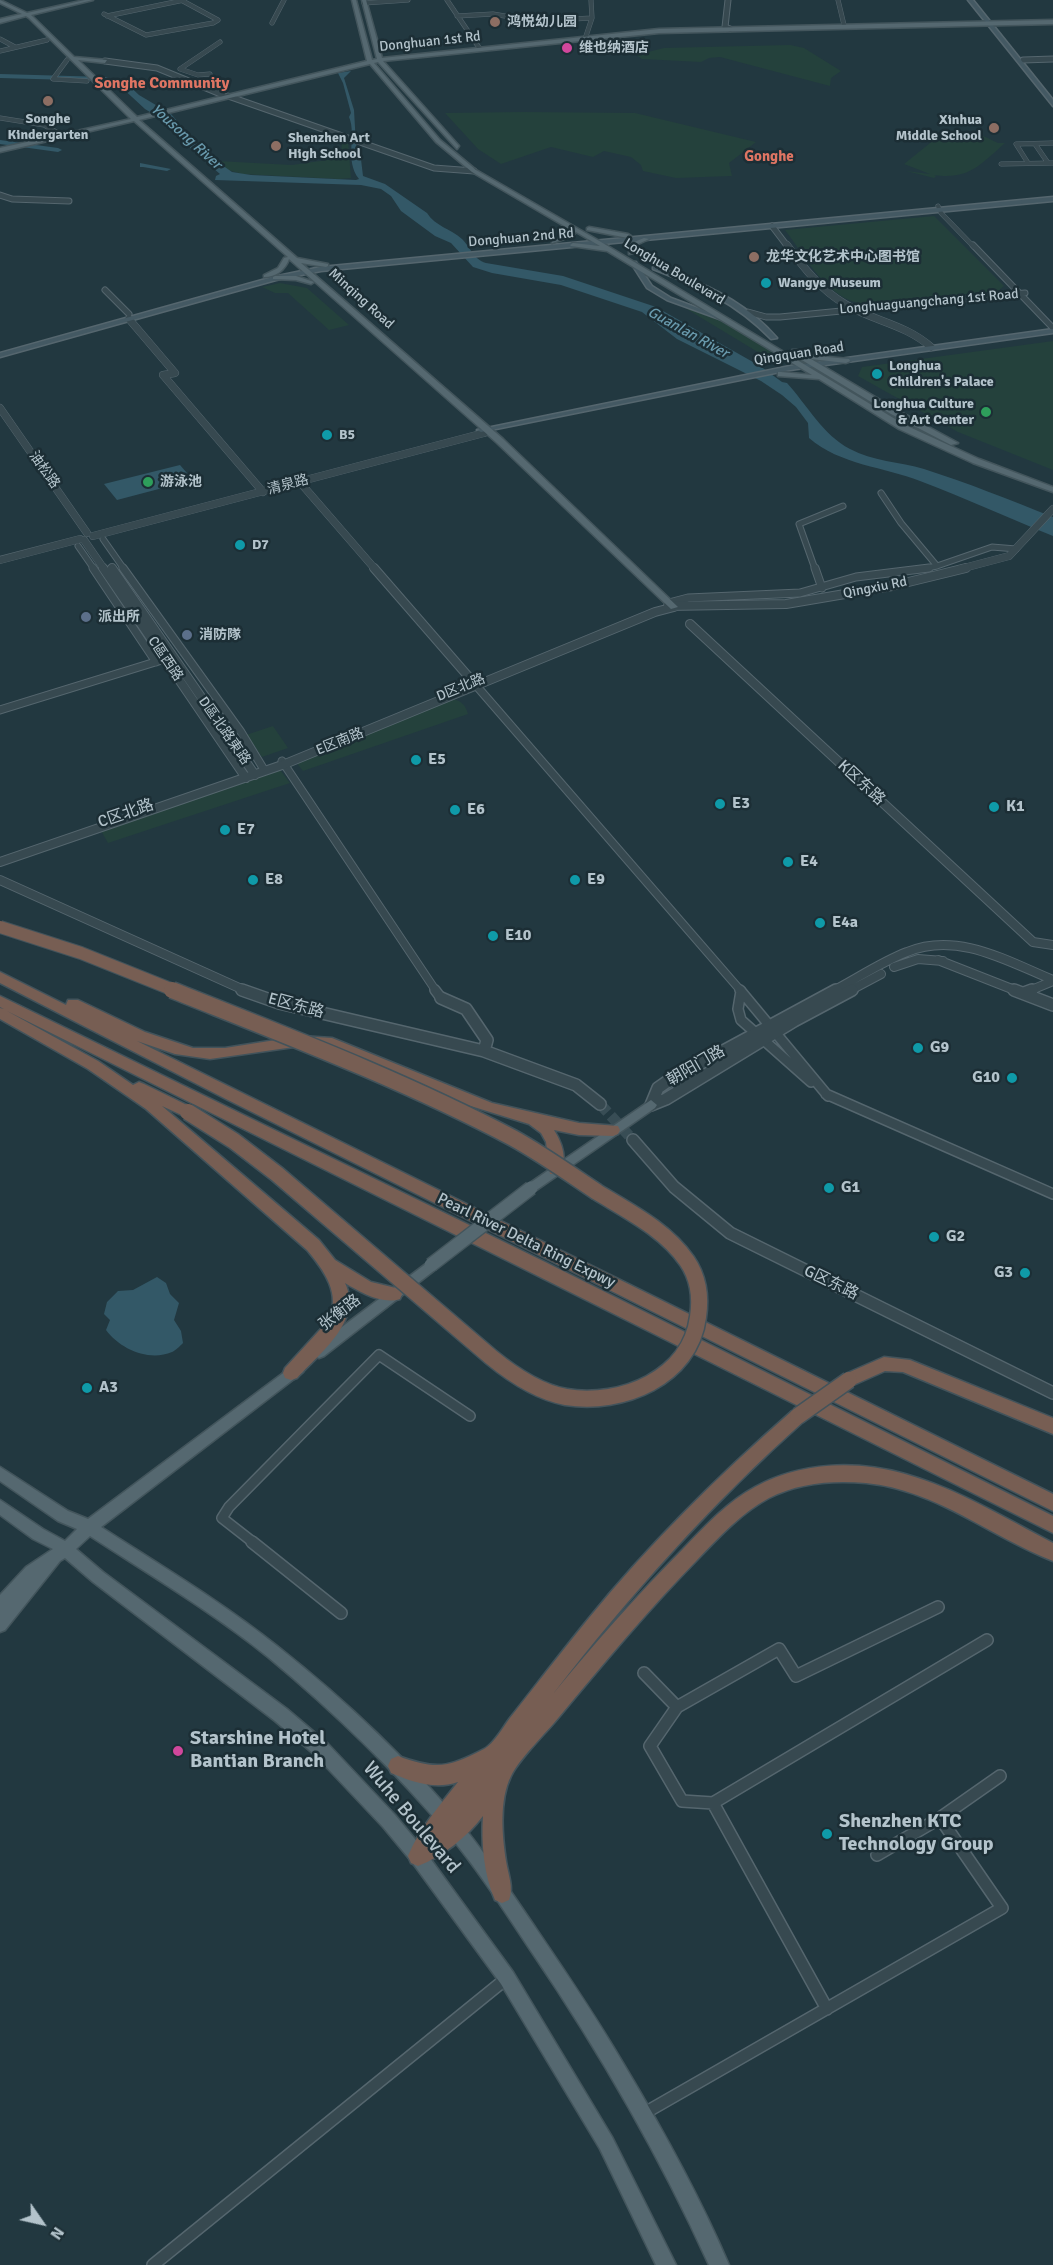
<!DOCTYPE html>
<meta charset="utf-8">
<style>
body{margin:0}
#map{position:relative;width:1053px;height:2265px;overflow:hidden;background:#223840;font-family:Signika,sans-serif}
canvas{display:block}
.north{position:absolute;left:12px;top:2193px;width:60px;height:60px;-webkit-text-stroke:4px #1c2e35;paint-order:stroke;rotate:124deg;font-size:16px;font-weight:700;line-height:24px;text-align:center;color:#b3c3cb}
.north::after{content:'';display:block;margin:auto;width:21px;height:27px;background:#b3c3cb;clip-path:polygon(50% 0,100% 100%,50% 72%,0 100%)}
</style>
<div id="map">
<canvas width="1053" height="2265"></canvas>
<div class="north">N</div>
</div>
<script>
const ctx = document.querySelector('canvas').getContext('2d');
ctx.lineJoin = 'round';
function fill(path, color) {
  ctx.fillStyle = color;
  ctx.fill(path, 'evenodd');
}
function trace(path, color, width, dash) {
  ctx.strokeStyle = color;
  ctx.lineWidth = width;
  ctx.lineCap = dash ? 'butt' : 'round';
  ctx.setLineDash(dash || []);
  ctx.stroke(path);
}
function write(font, color, halo, rows, align = 'center') {
  ctx.font = font + ' Signika,"Noto Sans SC",sans-serif';
  ctx.lineWidth = 5;
  ctx.setLineDash([]);
  ctx.textBaseline = 'middle';
  ctx.strokeStyle = halo;
  ctx.fillStyle = color;
  for (const [text, x, y, turn = 0] of rows) {
    ctx.save();
    ctx.translate(x, y);
    ctx.rotate((+turn || 0) * Math.PI / 180);
    ctx.textAlign = isNaN(turn) ? turn : align;
    if (halo) ctx.strokeText(text, 0, 0);
    ctx.fillText(text, 0, 0);
    ctx.restore();
  }
}
const green = new Path2D(`
 M790,45L804,48L841,71L831,78L830,86L720,57L709,58L701,62L642,59L636,55L664,48Z
 M523,112L635,113L756,142L729,163L732,176L676,178L643,171L641,165L631,157L604,151L593,157L551,147L501,164L478,149L445,113Z
 M945,131L979,134L998,143H1005C980,165 969,180 934,175L936,176L934,178L906,171L930,174L904,164Z
 M342,139L348,141L351,178L339,179L242,174L228,170L217,161L292,165L341,158Z
 M934,216L1004,286L998,291L864,304C827,300 806,257 785,230Z
 M280,283L307,288L349,325L329,330L288,293H275L262,287Z
 M680,305L723,322L782,357L771,360Z
 M1053,341V470L958,432L858,376L862,367Z
 M450,699C461,700 465,704 468,714L303,771L295,761Z
 M273,726L288,748L262,757L246,735Z
 M280,770L290,783L108,843L100,829Z`);
const water = new Path2D(`
 M351,71L344,78L354,110L356,145L360,151L363,176L385,184L427,213C435,226 451,229 462,239C471,248 473,259 486,263L563,276L656,307L760,366L782,382L787,383C807,405 823,435 850,449C872,461 900,462 924,469C968,483 1010,500 1053,517V536C1009,518 965,498 920,481C885,467 840,465 809,438L808,423L796,407L782,395L761,381L677,339L642,312L561,285L492,273L473,267L451,243L435,236L401,211L391,196L381,189L361,185L215,180L216,176L220,174L191,149L179,130L145,109L119,85L103,78L123,80L139,95L171,114L205,153L232,172L251,175L356,180L359,179C344,160 357,136 349,117L351,113L343,83L338,73Z
 M180,465L193,480L117,500L104,484Z
 M157,1277L166,1283L170,1294L179,1303L174,1320L181,1331L183,1343C180,1346 175,1351 172,1352C149,1362 120,1349 106,1330L110,1320L104,1314L107,1302L118,1291L133,1290Z`);
const river = new Path2D(`
 M0,74L106,77L128,84L124,86L106,81L0,78Z
 M0,140L58,148L62,150L58,152L0,144Z
 M140,163L171,169L167,171L143,167H140Z`);
const tertiaryTunnel = new Path2D(`
 M600,1104L633,1140`);
const minorFar4 = new Path2D(`
 M447,0L480,49
 M838,0L844,25
 M364,3L408,0
 M104,14L146,35L213,23L218,20L181,0
 M107,16L184,0
 M457,16L493,14L534,21L592,18
 M272,23L284,0
 M586,36L592,18L591,0
 M0,39L15,47
 M0,51L47,40
 M67,60L53,79L87,81
 M210,74L198,75L180,69L220,42
 M0,118L44,125L58,133
 M1035,144L1048,163
 M1028,163L1016,144L1053,143
 M1001,164L1053,163
 M938,206L941,213L974,247`);
const minorFar3 = new Path2D(`
 M973,245L1053,328
 M105,290L129,314
 M748,312L766,317H780L1025,293
 M881,493L901,523L937,566L922,569
 M103,539L124,569
 M78,546L94,569
 M937,566L992,547L1016,549
 M815,569L799,524L843,506`);
const minorFar2 = new Path2D(`
 M93,568L156,662
 M123,568L241,732L263,768
 M815,568L822,588
 M669,603L688,598L800,593L856,577L929,568
 M474,683L741,991
 M0,710L165,659
 M282,761L436,991`);
const minorFar1 = new Path2D(`
 M435,990L441,998
 M740,990L828,1096
 M741,991L738,1009L741,1020L811,1082
 M826,1094L1053,1194
 M254,1543L222,1518L229,1507L379,1355L470,1416`);
const minor = new Path2D(`
 M252,1542L341,1613
 M644,1673L677,1707L650,1746L682,1801L713,1803
 M677,1707L779,1649L796,1676L938,1607
 M940,1818L1000,1776
 M827,2009L713,1803L987,1640
 M643,2114L1002,1908L940,1818L877,1855
 M153,2265L507,1978`);
const tertiaryFar3 = new Path2D(`
 M728,0L725,27L730,29
 M1023,60L1053,59
 M105,61L157,68L223,95
 M228,96L434,168L474,171
 M0,195L12,199L69,201
 M772,226L788,247`);
const tertiaryFar2 = new Path2D(`
 M787,245C803,267 821,290 845,304C873,321 905,324 931,347
 M129,319L175,373L163,375L263,492
 M0,408L87,533
 M298,480L375,569
 M93,536L484,433
 M84,540L104,569
 M0,560L80,539
 M960,569L1009,556L1053,509`);
const tertiaryFar1 = new Path2D(`
 M103,568L246,778
 M112,568L255,775
 M374,568L474,683
 M668,606L786,604L892,586L966,568
 M690,624L1033,942L1053,945
 M0,862L285,764L655,612L674,607
 M0,880L246,991
 M938,960L1017,991
 M894,967L918,959L943,961
 M833,991C858,978 881,962 907,952C957,931 1007,961 1053,980
 M849,991L881,974
 M1029,991L1053,981`);
const tertiary = new Path2D(`
 M242,990L279,1003L484,1051L576,1085L600,1104
 M1014,990L1053,1005
 M1024,993L1032,990
 M441,998L466,1009L487,1040L484,1051
 M651,1105L658,1088L668,1081L836,990
 M651,1105L666,1099L794,1021L852,990
 M633,1140L674,1187L730,1233L1053,1393`);
const secondary = new Path2D(`
 M968,0H973L1053,100V106Z
 M1053,197V201L321,271L276,280L0,357V353L273,277L321,267Z
 M632,262H636L652,286L671,298L730,320L725,321L667,300L647,288L631,263Z
 M653,267C661,267 671,272 679,275C717,289 750,307 777,338L771,339C735,302 700,287 653,269Z
 M1053,329V333L790,370L481,432L477,430L790,366Z`);
const primary = new Path2D(`
 M0,0L27,13L85,0H93L31,15L74,57L107,60L105,63L78,60L137,117L367,61L352,0H356L372,60L377,59L362,0H366L382,58L659,29L1053,20V24L659,33L383,61L459,146L457,149L378,62L374,63L440,140L476,170L601,242L905,425L979,459L1053,487V492L973,463L899,429L819,379L778,376V372H781L812,375L607,251L571,246L570,245L573,243L600,246L576,232L573,236L552,243V241L568,234L570,231L566,227L472,172L436,142L370,64L139,120L297,258L328,264V266L326,267L301,263L503,439L678,607L671,609L497,443L289,259C285,270 276,277 264,277V275L278,268L284,258L288,257L134,121L0,152V148L131,119L29,18L26,16L0,23V19L22,14L0,3Z
 M589,227L628,234L631,236L628,238L587,230V228Z
 M644,238L649,239L634,246V253L629,254V244Z
 M275,276H296L314,282L311,284L296,280L273,279V277Z
 M792,350H798L805,355L849,359L850,361L846,363L811,359L897,410L958,443L951,445L891,414L792,354Z
 M651,1100L657,1105L655,1108L535,1191H527L525,1188L527,1185Z
 M431,1260L436,1261L437,1265L436,1269L324,1356L319,1358L314,1356L312,1352L314,1348Z
 M298,1362L303,1364L305,1368L303,1372L101,1527C160,1565 222,1602 277,1646C344,1699 408,1759 462,1825C489,1858 513,1895 537,1930C567,1974 596,2017 623,2063C662,2128 699,2195 729,2265H709C659,2155 599,2051 531,1951C505,1912 479,1871 449,1835C394,1770 333,1711 268,1657C212,1612 150,1575 90,1536L76,1549L103,1572L287,1709L327,1743L395,1815L424,1850L513,1972L612,2137L676,2265H656L600,2149L501,1984L412,1862L383,1827L315,1755L275,1721L93,1582L65,1558L60,1561L5,1630L0,1632V1595L26,1567L53,1549L33,1539L0,1515V1500L43,1529L65,1541L77,1529L58,1521L0,1481V1467L68,1511L88,1519Z`);
const motorway = new Path2D(`
 M0,972L66,1005L68,1000H78L145,1032L193,1048H225L301,1036L332,1038L492,1103L579,1123L618,1126L620,1130L618,1134L613,1136L579,1135L554,1130C562,1143 568,1159 560,1174H550L546,1142L541,1133L529,1124L461,1103L330,1048L301,1046L210,1059L175,1054L137,1041L1053,1494V1511L226,1099L0,983Z
 M0,996L545,1262L1053,1516V1533L7,1011L98,1061L133,1085L139,1082L144,1084L193,1108L195,1112L193,1116L188,1118L162,1106L319,1240L335,1260L371,1282L400,1289L402,1294L400,1299C382,1305 360,1292 345,1283C363,1321 320,1353 297,1378L291,1380L285,1378L283,1373L285,1368L328,1321C342,1295 324,1270 307,1250L146,1109L88,1069L0,1019V1008L4,1009L0,1007Z
 M884,1357L910,1360L1053,1418V1434L903,1372L885,1371L849,1387L843,1385L841,1380L843,1375Z
 M798,1408L804,1411L807,1416L804,1421C711,1504 629,1596 553,1694C594,1644 637,1595 683,1549C705,1526 727,1502 755,1487C800,1462 856,1460 905,1474C958,1489 1005,1518 1053,1543V1561C989,1536 937,1490 866,1483C833,1480 798,1483 769,1498C741,1513 719,1537 697,1560C648,1610 604,1663 559,1717C546,1733 519,1759 511,1776C499,1800 502,1835 506,1861C508,1874 514,1888 509,1900L502,1903L495,1900C484,1876 481,1843 483,1816C466,1838 443,1856 418,1866L411,1863L408,1856C419,1829 440,1805 458,1782C435,1790 412,1782 391,1773L388,1766L391,1759L398,1756C436,1770 448,1768 484,1749C494,1744 503,1727 510,1718C536,1685 562,1651 589,1618C650,1543 719,1475 792,1411Z`);
const primaryBridge = new Path2D(`
 M431,1265L531,1188`);
const motorwayBridgeFar1 = new Path2D(`
 M0,927L81,953L176,991`);
const motorwayBridge = new Path2D(`
 M172,990C287,1036 403,1080 513,1138C542,1154 570,1174 597,1192C628,1211 666,1230 687,1261C698,1277 701,1297 698,1317C690,1378 622,1406 566,1397C538,1392 513,1375 491,1357L277,1174L234,1141L188,1112
 M798,1416L849,1380`);
const markers = [
 [495,22,6,"#8d6e63"],
 [567,48,6,"#d1479c"],
 [48,101,6,"#8d6e63"],
 [994,128,6,"#8d6e63"],
 [276,146,6,"#8d6e63"],
 [754,257,6,"#8d6e63"],
 [766,283,6,"#0f9aa8"],
 [877,374,6,"#0f9aa8"],
 [986,412,6,"#2e9e5b"],
 [327,435,6,"#0f9aa8"],
 [148,482,6,"#2e9e5b"],
 [240,545,6,"#0f9aa8"],
 [86,617,6,"#5c6f8a"],
 [187,635,6,"#5c6f8a"],
 [416,760,6,"#0f9aa8"],
 [720,804,6,"#0f9aa8"],
 [994,807,6,"#0f9aa8"],
 [455,810,6,"#0f9aa8"],
 [225,830,6,"#0f9aa8"],
 [788,862,6,"#0f9aa8"],
 [253,880,6,"#0f9aa8"],
 [575,880,6,"#0f9aa8"],
 [820,923,6,"#0f9aa8"],
 [493,936,6,"#0f9aa8"],
 [918,1048,6,"#0f9aa8"],
 [1012,1078,6,"#0f9aa8"],
 [829,1188,6,"#0f9aa8"],
 [934,1237,6,"#0f9aa8"],
 [1025,1273,6,"#0f9aa8"],
 [87,1388,6,"#0f9aa8"],
 [178,1751,6,"#d1479c"],
 [827,1834,6,"#0f9aa8"]
];
const farPoinames = [
 ["鸿悦幼儿园",507,22],
 ["维也纳酒店",579,48],
 ["Songhe",48,119,"center"],
 ["Kindergarten",48,135,"center"],
 ["Xinhua",982,120,"right"],
 ["Middle School",982,136,"right"],
 ["Shenzhen Art",288,138],
 ["High School",288,154],
 ["龙华文化艺术中心图书馆",766,257],
 ["Wangye Museum",778,283],
 ["Longhua",889,366],
 ["Children's Palace",889,382],
 ["Longhua Culture",974,404,"right"],
 ["& Art Center",974,420,"right"],
 ["B5",339,435],
 ["游泳池",160,482],
 ["D7",252,545],
 ["派出所",98,617],
 ["消防隊",199,635]
];
const farStreetnames = [
 ["Donghuan 1st Rd",430,42,-6],
 ["Donghuan 2nd Rd",521,238,-5],
 ["Longhua Boulevard",674,272,31],
 ["Minqing Road",361,299,42],
 ["Longhuaguangchang 1st Road",929,302,-5],
 ["Qingquan Road",799,354,-9],
 ["油松路",44,470,55],
 ["清泉路",288,485,-15],
 ["Qingxiu Rd",875,588,-11],
 ["C區西路",165,659,56],
 ["D区北路",461,688,-22],
 ["D區北路東路",224,731,55],
 ["E区南路",340,742,-22]
];
const farWaternames = [
 ["Yousong River",186,137,42],
 ["Guanlan River",688,333,29]
];
const farNeighbourhoodnames = [
 ["Gonghe",769,157]
];
const farQuarternames = [
 ["Songhe Community",162,84]
];
const poiNames = [
 ["E5",428,760],
 ["E3",732,804],
 ["K1",1006,807],
 ["E6",467,810],
 ["E7",237,830],
 ["E4",800,862],
 ["E8",265,880],
 ["E9",587,880],
 ["E4a",832,923],
 ["E10",505,936],
 ["G9",930,1048],
 ["G10",1000,1078,"right"],
 ["G1",841,1188],
 ["G2",946,1237],
 ["G3",1013,1273,"right"],
 ["A3",99,1388]
];
const streetNames = [
 ["K区东路",861,783,43],
 ["C区北路",126,814,-19],
 ["E区东路",296,1006,15],
 ["朝阳门路",696,1066,-30],
 ["Pearl River Delta Ring Expwy",526,1241,26],
 ["G区东路",831,1283,26],
 ["张衡路",340,1313,-38]
];
const nearPoinames = [
 ["Starshine Hotel",190,1739],
 ["Bantian Branch",190,1762],
 ["Shenzhen KTC",839,1822],
 ["Technology Group",839,1845]
];
const nearStreetnames = [
 ["Wuhe Boulevard",411,1818,50]
];
fill(green, '#24413c');
fill(water, '#335867');
fill(river, '#335867');
trace(tertiaryTunnel, '#384d55', 11, [11, 5]);
trace(minorFar4, '#55666e', 5);
trace(minorFar3, '#55666e', 7);
trace(minorFar2, '#55666e', 9);
trace(minorFar1, '#55666e', 12);
trace(minor, '#55666e', 14);
trace(tertiaryFar3, '#55666e', 7);
trace(tertiaryFar2, '#55666e', 8);
trace(tertiaryFar1, '#55666e', 10);
trace(tertiary, '#55666e', 14);
trace(secondary, '#55666e', 3);
trace(primary, '#43555c', 3);
trace(motorway, '#42535b', 3);
trace(minorFar4, '#374950', 4);
trace(minorFar3, '#374950', 5);
trace(minorFar2, '#374950', 7);
trace(minorFar1, '#374950', 9);
trace(minor, '#374950', 11);
trace(tertiaryFar3, '#374950', 5);
trace(tertiaryFar2, '#374950', 7);
trace(tertiaryFar1, '#374950', 8);
trace(tertiary, '#374950', 11);
fill(secondary, '#445963');
fill(primary, '#556870');
fill(motorway, '#775e53');
trace(primaryBridge, '#43555c', 16, []);
trace(motorwayBridgeFar1, '#42535b', 14, []);
trace(motorwayBridge, '#42535b', 19, []);
trace(primaryBridge, '#556870', 13);
trace(motorwayBridgeFar1, '#775e53', 12);
trace(motorwayBridge, '#775e53', 16);
for (const [x, y, r, color] of markers) {
  const dot = new Path2D();
  dot.arc(x, y, r, 0, 2 * Math.PI);
  ctx.fillStyle = color;
  ctx.fill(dot);
  trace(dot, '#1c2e35', 2);
}
write('bold 14px', '#b3c3cb', '#1c2e35', farPoinames, 'left');
write('14px', '#b3c3cb', '#1c2e35', farStreetnames);
write('italic 15px', '#699aad', '#1c2e35', farWaternames);
write('bold 15px', '#df7563', '#1c2e35', farNeighbourhoodnames);
write('bold 16px', '#df7563', '#1c2e35', farQuarternames);
write('bold 16px', '#b3c3cb', '#1c2e35', poiNames, 'left');
write('16px', '#b3c3cb', '#1c2e35', streetNames);
write('bold 20px', '#b3c3cb', '#1c2e35', nearPoinames, 'left');
write('20px', '#b3c3cb', '#1c2e35', nearStreetnames);
</script>
